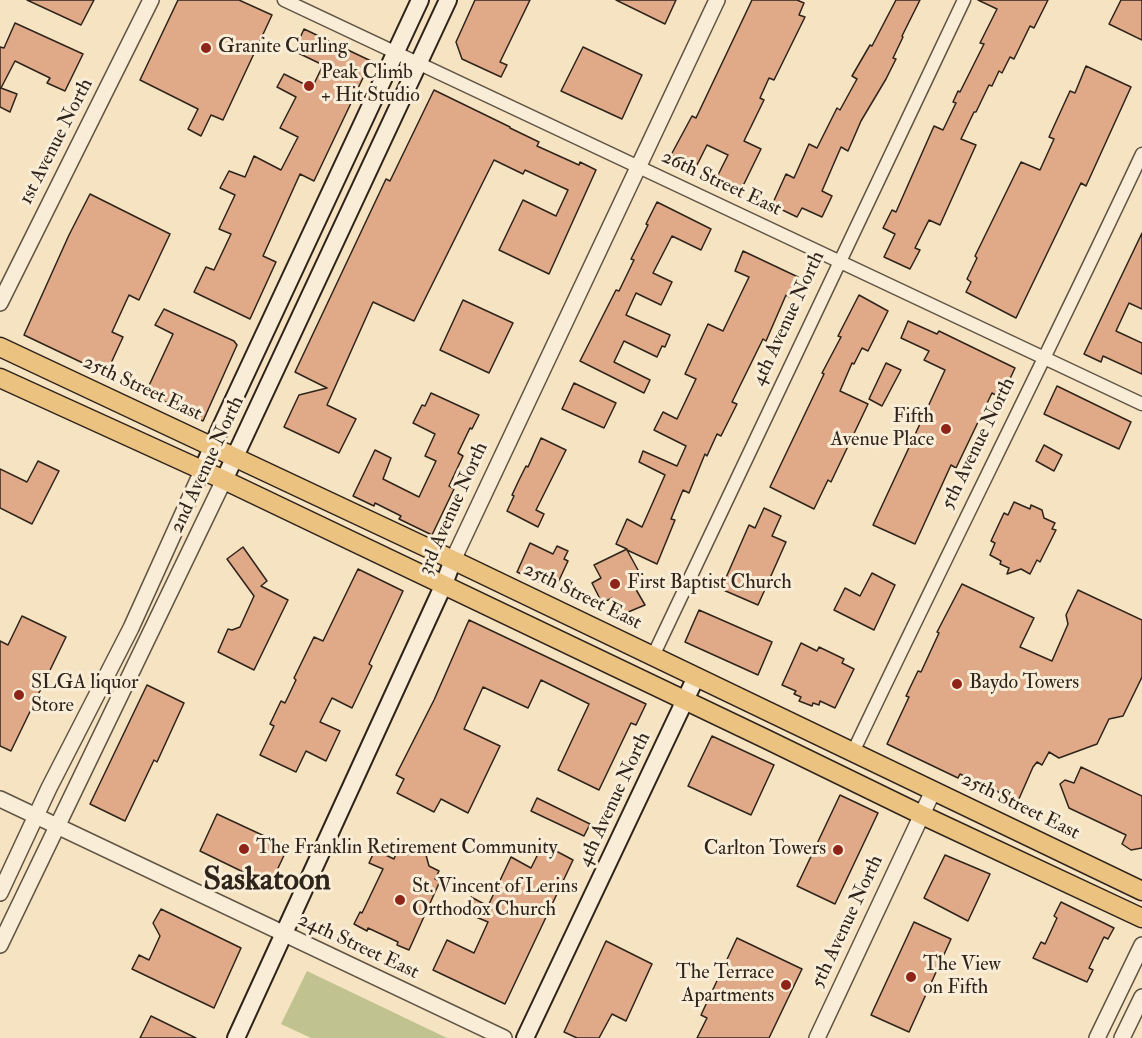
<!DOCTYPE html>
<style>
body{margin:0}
canvas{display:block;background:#f6e3c1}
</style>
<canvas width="1142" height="1038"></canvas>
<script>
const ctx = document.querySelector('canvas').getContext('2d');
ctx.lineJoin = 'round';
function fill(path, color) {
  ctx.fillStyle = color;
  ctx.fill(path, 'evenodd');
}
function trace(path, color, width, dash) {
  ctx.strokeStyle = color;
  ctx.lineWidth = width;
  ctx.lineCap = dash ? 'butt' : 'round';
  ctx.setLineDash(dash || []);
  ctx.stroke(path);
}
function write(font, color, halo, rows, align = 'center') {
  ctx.font = font + ' "IM FELL Double Pica",serif';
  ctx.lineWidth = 6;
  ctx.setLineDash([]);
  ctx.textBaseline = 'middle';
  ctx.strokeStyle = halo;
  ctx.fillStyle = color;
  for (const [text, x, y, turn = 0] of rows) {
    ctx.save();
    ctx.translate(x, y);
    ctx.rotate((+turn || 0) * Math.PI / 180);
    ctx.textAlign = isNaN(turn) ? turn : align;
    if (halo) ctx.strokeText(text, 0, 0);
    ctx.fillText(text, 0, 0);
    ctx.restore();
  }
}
const green = new Path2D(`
 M307,971L447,1038H311L281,1024Z`);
const building = new Path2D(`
 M27,0H94L81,25Z
 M178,0H239L272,15L223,120L211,115L201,136L188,129L198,109L140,80Z
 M475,0H530L500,62L507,65L501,77L462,59L456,42Z
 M616,0H676L665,24Z
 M752,0H797L804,3L799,15L805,17L774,80L769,78L760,98L764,100L744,141L761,149L741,190L717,177L728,155L707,145L696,167L671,155L692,116L696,118Z
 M896,0H920L902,36L903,37L893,58L896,59L886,79L861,121L848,151L841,147L822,191L832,196L822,217L802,208L797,217L772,205L786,174L794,178L809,144L817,148L837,108L840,110L857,79L852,76L870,45L872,46Z
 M978,0H1048L1034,28L1030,26L1014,59L1010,57L1002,73L999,71L992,86L989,85L976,112H974L961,139L976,145L940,225L929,220L915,248L920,250L910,269L884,257L895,234L883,228L892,210L896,212L934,126L943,130L956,103L953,102L958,91L960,92L984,44L980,43L997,9Z
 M1121,0H1142V40L1109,24Z
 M15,23L83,54L65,91L47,83L50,78L15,61L1,88L17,94L10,112L0,107V47L4,48Z
 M304,29L371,61L314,181L300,174L263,256L276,262L250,319L194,292L206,267L214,270L231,234L219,229L235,195L220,188L229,171L245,177L254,156L281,170L298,137L280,128L296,97L277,87L284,74L312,88L323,65L294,51Z
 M583,47L642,75L622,119L561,91Z
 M1086,66L1131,87L1086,186L1081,183L1016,318L966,292L971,282L967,279L977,258L975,256L1021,162L1040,170L1054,139L1049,137L1070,91L1075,93Z
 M434,90L510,127V128L539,142L537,146L579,165L580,162L596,170L549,274L499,250L523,200L556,216L568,190L525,170L523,174L494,160L414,321L373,302L327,405L356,419L339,453L284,427L299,395L327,388L295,372L386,179L390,181Z
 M90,194L170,234L139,300L129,295L112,332L123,337L106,374L24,335L69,235Z
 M657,202L711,229L701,250L672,236L653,273L672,282L661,305L636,293L626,315L670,335L665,347L662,346L657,357L624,341L614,362L650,380L644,393L580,361L616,290L619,291L634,260L631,259L648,225L646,224Z
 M1142,233V309L1129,303L1116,331L1142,343V374L1103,356L1101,362L1084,354Z
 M743,251L798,277L789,297L786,295L766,341L763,339L732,402L737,404L721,436L717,434L707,456L705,454L689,493L683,490L671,519L675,520L657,564L627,550L644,581L634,586L645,605L621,615L612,598L602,603L592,583L601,578L594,565L627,549L616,544L627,519L642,527L665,475L639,462L643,451L677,466L686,446L654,430L663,412L677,419L696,379L685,374L708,324L723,331L749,277L735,271Z
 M859,295L888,311L868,351L862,348L854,364L852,363L840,391L868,404L831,482L828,480L814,509L770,487L824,374L822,373L841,337L838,336Z
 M463,300L513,323L489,373L440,350Z
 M164,309L234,341L237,345L203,421L146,392L173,334L155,325Z
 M908,321L937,334L939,331L1015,368L1001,398L992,393L956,468L951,465L915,544L873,525L945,370L924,360L929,351L901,338Z
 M886,363L901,370L882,406L869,399Z
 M574,383L616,403L604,428L562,409Z
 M1057,386L1131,422L1119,449L1044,414Z
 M431,393L479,415L472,429L470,428L458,453L463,456L449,486L454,489L432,535L399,519L401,516L375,503L374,506L353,496L375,450L391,458L383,479L419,497L436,461L425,456L435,434L413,423L422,405L425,406Z
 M541,438L566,450L536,510L544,514L538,527L507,511L514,496L512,495L519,480L526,466L528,467Z
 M1044,445L1062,455L1054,471L1036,461Z
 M38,461L59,471L32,524L0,508V469L27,482Z
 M1014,502L1030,509L1031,505L1042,510L1044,518L1055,523L1052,529L1056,530L1040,562L1037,560L1030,574L1021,569L1007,574L1009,568L1000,564L1001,561L990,555L995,543L991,541L1004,513L1008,515Z
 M764,508L781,516L772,536L786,542L758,605L721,589L749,525L755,528Z
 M530,543L553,554L557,546L568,551L564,559L568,561L555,589L517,572Z
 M243,547L267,581L261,586L288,600L254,670L218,652L228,629L232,630L240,627L254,596L227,559Z
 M358,569L403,591L369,664L372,666L352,708L332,698L320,722L340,731L326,761L306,751L296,772L260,755L274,726L270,724L281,701L285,703L296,680L294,678L314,637L323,641Z
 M872,573L895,585L874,630L834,610L845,588L860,596Z
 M962,584L1034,618L1020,647L1052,661L1068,624L1066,615L1078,590L1142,620V677L1123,716L1109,719L1097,744L1059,758L1049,752L1042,765L1037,762L1033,767L1018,801L960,774L958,778L887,744L909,697L906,696L918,671L921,672L939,633L937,632Z
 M699,610L772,642L758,675L685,642Z
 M22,616L66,637L11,751L0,746V641L8,645Z
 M469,620L646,704L636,725L631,723L599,790L558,770L589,704L541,680L528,708L483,687L464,729L500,746L468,813L441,799L434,812L397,793L404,779L396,775L434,700Z
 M801,643L817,651L819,647L844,659L842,663L854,669L835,708L820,701L819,705L813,703L812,706L799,701L801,697L794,694L796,691L782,685Z
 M147,685L184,703L157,762L154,760L125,821L90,804Z
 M712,736L774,765L751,815L688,786Z
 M1081,767L1142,796V848L1131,850L1122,844L1126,835L1069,808L1060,784L1065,780L1074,783Z
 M840,795L878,813L835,904L797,886Z
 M537,798L590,824L584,836L531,811Z
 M217,814L288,847L270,885L200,851Z
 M543,844L573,860L505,1004L433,970L447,940L474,953L488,922L464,912L471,897L488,906L511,857L531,868Z
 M375,850L394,859L397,851L406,855L418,850L426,855L429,866L439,871L435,879L440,881L409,950L397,945L398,942L368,928L367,931L354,924L360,912L362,913L383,869L369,863Z
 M945,855L990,874L968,921L924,898Z
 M1061,902L1114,928L1108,939L1104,937L1089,968L1093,970L1087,982L1033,958L1041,942L1045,944L1057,918L1054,916Z
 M161,909L241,948L214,1008L132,969L139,955L149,960L160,936L153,923Z
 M914,922L951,939L909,1032L871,1015Z
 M737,938L802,969L769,1038H697L707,1018L701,1015Z
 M606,941L652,964L626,1021L612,1014L599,1038H577L564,1032Z
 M151,1016L196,1038H140Z`);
const minor = new Path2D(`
 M284,0L1142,404
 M653,656L964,0
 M853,752C948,552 1048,354 1142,154`);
const tertiary = new Path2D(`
 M0,303L151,0
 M453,560L717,0
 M0,799L504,1038
 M0,893L49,788L131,628L202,471
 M0,945L224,480
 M817,1038L933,791
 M1097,1038L1142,945
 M1122,1038L1142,997`);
const secondary = new Path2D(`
 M202,471L220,429L420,0
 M224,480L448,0
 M236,1038L444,584L453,560
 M525,1038L696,677`);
const primary = new Path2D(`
 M0,347L432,550L1142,891
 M0,378L224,480L766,739L922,815L1142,918`);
const markers = [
 [206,48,6,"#8f2418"],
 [309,86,6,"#8f2418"],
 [946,429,6,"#8f2418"],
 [615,584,6,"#8f2418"],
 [957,684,6,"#8f2418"],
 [19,695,6,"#8f2418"],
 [244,849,6,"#8f2418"],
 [838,850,6,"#8f2418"],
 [400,900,6,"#8f2418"],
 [911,977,6,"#8f2418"],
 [786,985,6,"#8f2418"]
];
const poiNames = [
 ["Granite Curling",218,48],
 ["Peak Climb",321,74],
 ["+ Hit Studio",321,97],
 ["Fifth",934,418,"right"],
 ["Avenue Place",934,441,"right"],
 ["First Baptist Church",627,584],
 ["SLGA liquor",31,684],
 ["Store",31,707],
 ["Baydo Towers",969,684],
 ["The Franklin Retirement Community",256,849],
 ["Carlton Towers",826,850,"right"],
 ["St. Vincent of Lerins",412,888],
 ["Orthodox Church",412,911],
 ["The View",923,966],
 ["on Fifth",923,989],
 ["The Terrace",774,974,"right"],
 ["Apartments",774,997,"right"]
];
const streetNames = [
 ["1st Avenue North",57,142,-63],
 ["26th Street East",721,184,25],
 ["4th Avenue North",789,319,-65],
 ["25th Street East",142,389,25],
 ["5th Avenue North",979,444,-64],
 ["2nd Avenue North",208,465,-65],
 ["3rd Avenue North",454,509,-66],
 ["25th Street East",582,597,26],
 ["4th Avenue North",615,800,-65],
 ["25th Street East",1020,807,26],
 ["5th Avenue North",848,922,-65],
 ["24th Street East",358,947,25]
];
const townNames = [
 ["Saskatoon",267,882]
];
fill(green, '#c0c390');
fill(building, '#e0a988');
trace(building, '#2e241b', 1.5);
trace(minor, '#605444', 15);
trace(tertiary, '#605444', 18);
trace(secondary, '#2e241b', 20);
trace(primary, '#2e241b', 21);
trace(minor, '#f9edd7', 12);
trace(tertiary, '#f9edd7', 15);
trace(secondary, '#f9edd7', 16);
trace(primary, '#ebc280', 18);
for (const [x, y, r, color] of markers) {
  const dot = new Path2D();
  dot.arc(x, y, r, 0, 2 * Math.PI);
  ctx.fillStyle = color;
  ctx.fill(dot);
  trace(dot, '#f9edd7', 2);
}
write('20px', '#2e241b', '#f9edd7', poiNames, 'left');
write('20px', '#2e241b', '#f9edd7', streetNames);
write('bold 32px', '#2e241b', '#f9edd7', townNames);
</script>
